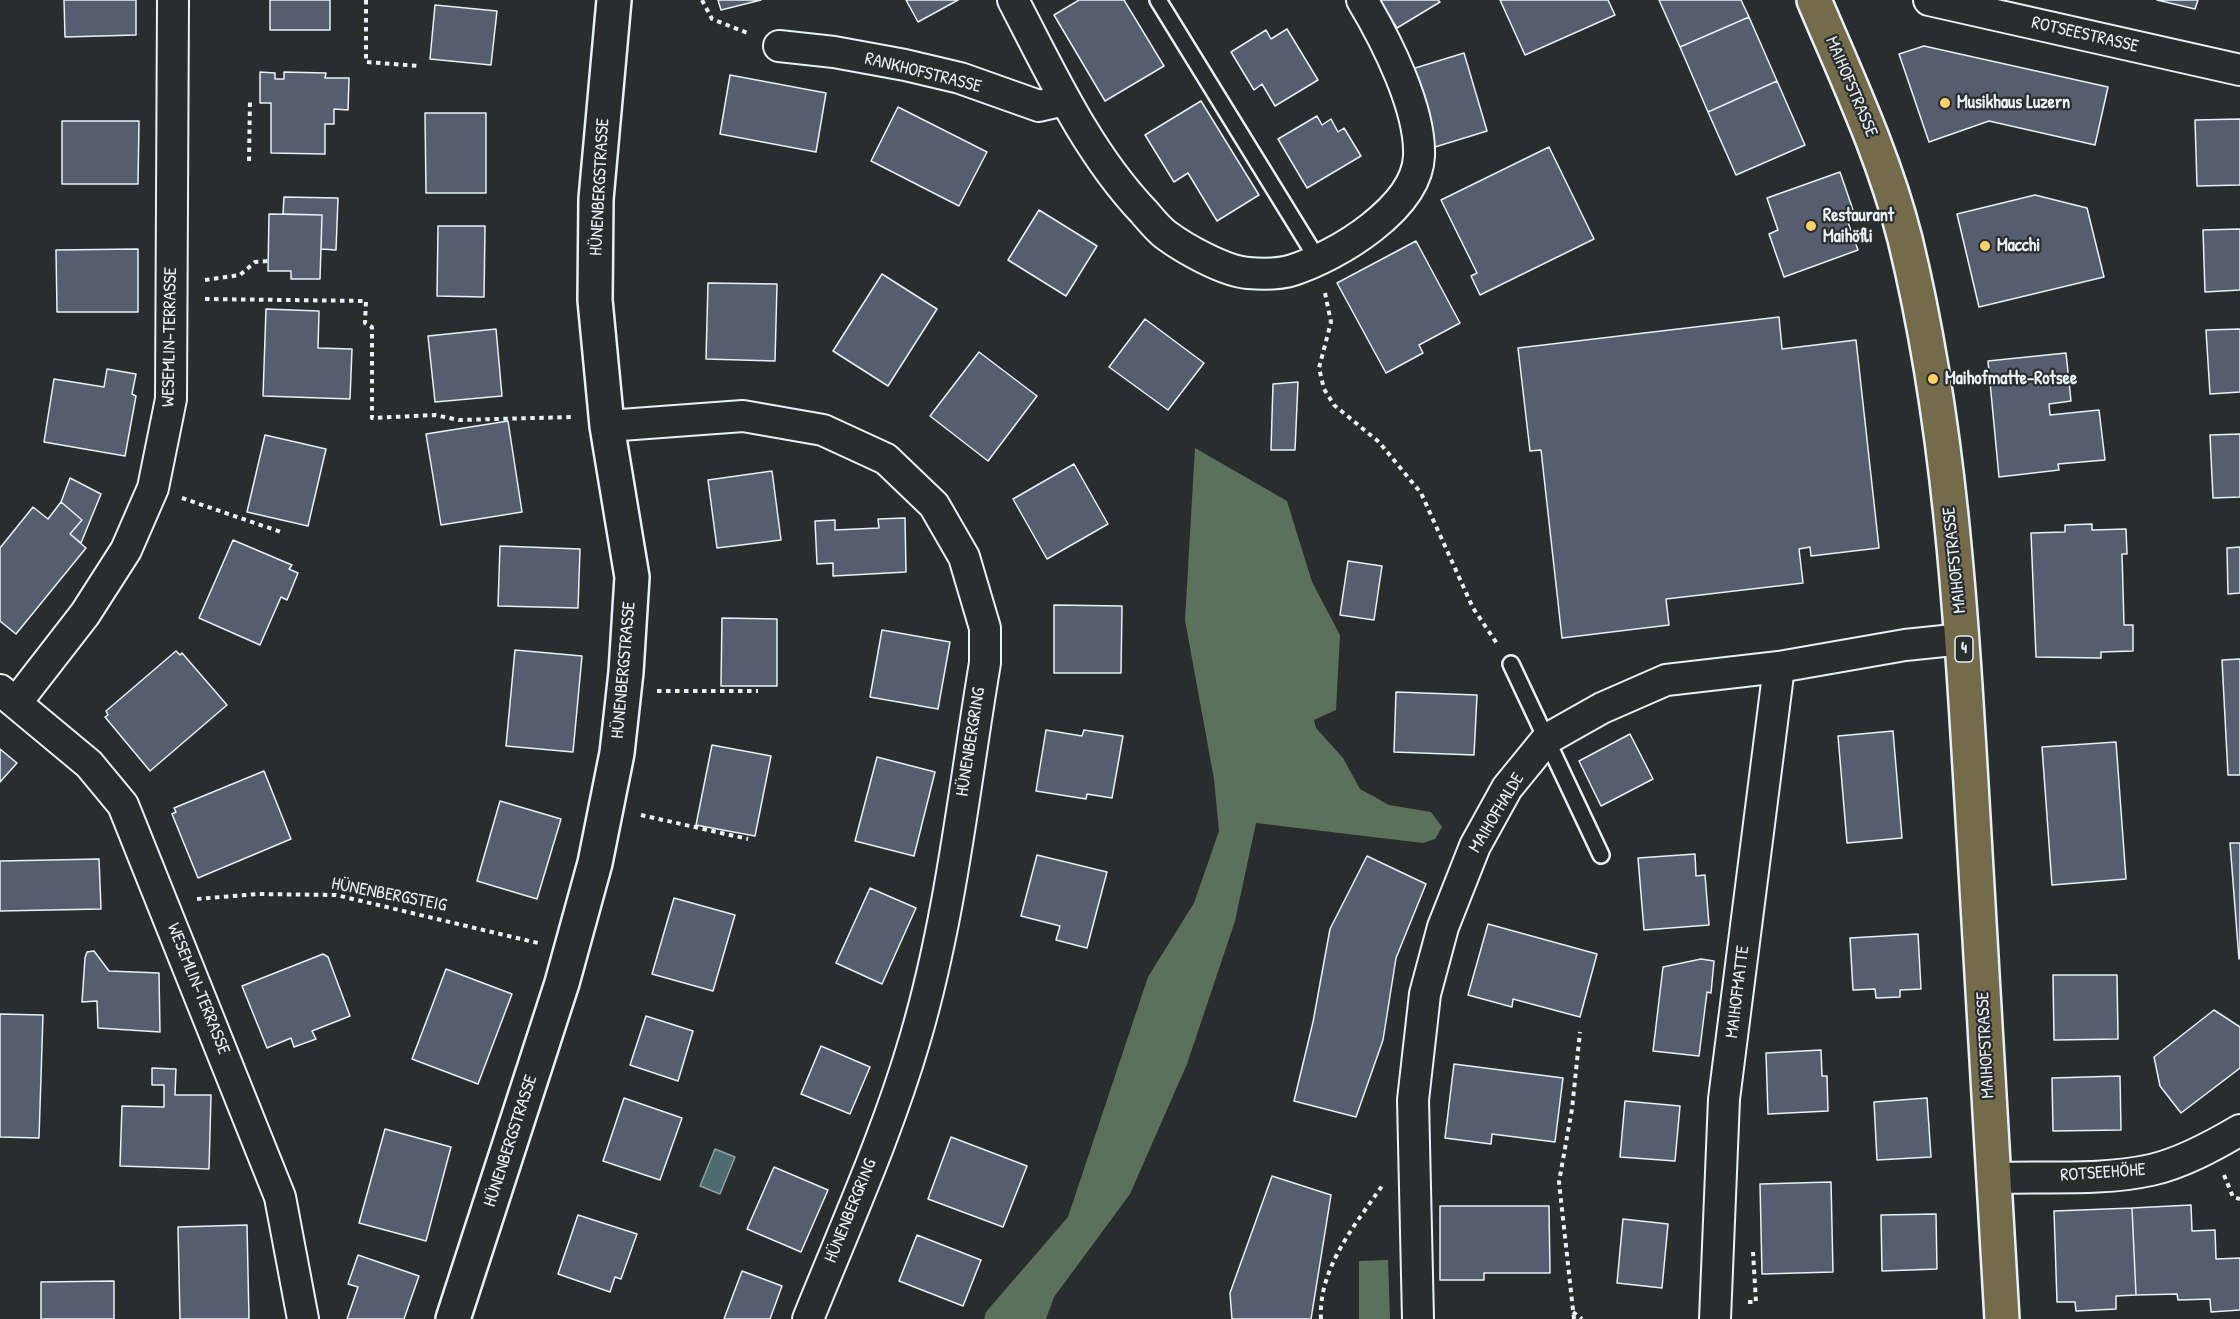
<!DOCTYPE html>
<meta charset="utf-8">
<style>
body{margin:0}
canvas{display:block;background:#2a2d2e}
</style>
<canvas width="2240" height="1319"></canvas>
<script>
const ctx = document.querySelector('canvas').getContext('2d');
ctx.lineJoin = 'round';
function fill(path, color) {
  ctx.fillStyle = color;
  ctx.fill(path, 'evenodd');
}
function trace(path, color, width, dash) {
  ctx.strokeStyle = color;
  ctx.lineWidth = width;
  ctx.lineCap = dash ? 'butt' : 'round';
  ctx.setLineDash(dash || []);
  ctx.stroke(path);
}
function write(font, color, halo, rows, align = 'center') {
  ctx.font = font + ' "Patrick Hand",sans-serif';
  ctx.lineWidth = 4.5;
  ctx.setLineDash([]);
  ctx.textBaseline = 'middle';
  ctx.strokeStyle = halo;
  ctx.fillStyle = color;
  for (const [text, x, y, turn = 0] of rows) {
    ctx.save();
    ctx.translate(x, y);
    ctx.rotate((+turn || 0) * Math.PI / 180);
    ctx.textAlign = isNaN(turn) ? turn : align;
    if (halo) ctx.strokeText(text, 0, 0);
    ctx.fillText(text, 0, 0);
    ctx.restore();
  }
}
const green = new Path2D(`
 M1195,448L1287,501L1312,582L1340,635L1336,710L1314,720L1316,728L1343,758L1360,789L1389,805L1431,812L1442,827L1435,839L1423,843L1256,823L1235,921L1187,1064L1130,1194L1054,1297L1046,1319H984L986,1312L1068,1217L1148,977L1194,903L1219,831L1214,779L1185,620Z
 M1388,1260L1390,1319H1359V1261Z`);
const water = new Path2D(`
 M715,1149L735,1157L720,1194L700,1186Z`);
const building = new Path2D(`
 M64,0H136V35L65,37Z
 M270,0H330V30H270Z
 M718,0H761L721,10Z
 M906,0H958L918,22Z
 M1079,0H1124L1164,66L1105,101L1054,15Z
 M1379,0H1438L1440,2L1397,28Z
 M1500,0H1608L1615,15L1525,55Z
 M1659,0H1741L1749,17L1680,47Z
 M2157,0H2198L2195,9Z
 M435,5L497,11L491,65L430,59Z
 M1749,17L1777,81L1708,112L1680,47Z
 M1287,29L1318,80L1275,106L1262,84L1254,90L1231,52L1266,30L1271,39Z
 M1924,46L2108,87L2095,145L1989,121L1929,142L1899,54Z
 M1464,53L1487,131L1435,147L1412,69Z
 M260,72L275,73V79H284V72L326,73L325,78H349L348,110L334,109V124H325V154L271,153V103H260Z
 M730,75L826,93L816,152L720,134Z
 M1777,81L1805,145L1736,175L1708,112Z
 M1201,101L1259,195L1217,221L1188,173L1174,182L1145,135Z
 M898,107L987,152L959,206L871,161Z
 M425,113H486V193H426Z
 M1317,116L1322,125L1331,119L1338,132L1344,128L1361,156L1307,188L1278,139Z
 M2240,119V185L2197,186L2195,120Z
 M62,121H139L138,184H62Z
 M1549,147L1594,239L1480,295L1471,276L1477,273L1441,200Z
 M1840,172L1853,210L1845,214L1858,250L1784,277L1769,234L1778,230L1767,198Z
 M2035,195L2087,208L2104,277L1979,307L1957,214Z
 M284,197L338,198L336,250L321,249L322,215L283,214Z
 M1039,210L1097,246L1066,296L1008,260Z
 M269,214L322,215L320,279H291V271H268Z
 M438,226H485L484,297L437,296Z
 M2240,229V290L2205,292L2203,230Z
 M1416,241L1460,323L1419,345L1423,353L1386,373L1337,283Z
 M138,249V312H57L56,250Z
 M882,274L937,309L888,386L833,351Z
 M708,283L777,284L775,361L706,359Z
 M266,309L319,311L318,348L352,349L350,399L263,396Z
 M1779,317L1782,349L1856,340L1879,548L1811,556L1810,547L1799,549L1803,583L1666,599L1669,625L1562,638L1541,450L1530,451L1518,348Z
 M1145,319L1204,363L1168,410L1109,367Z
 M496,329L502,396L435,402L428,336Z
 M2240,329V392L2210,394L2206,330Z
 M979,352L1037,396L988,461L930,416Z
 M2066,353L2071,401L2049,404L2050,415L2099,410L2105,460L2058,464L2059,470L1999,477L1988,361Z
 M107,369L136,374L132,394L136,396L125,456L44,442L54,379L104,387Z
 M1298,382L1295,450H1271L1273,384Z
 M508,421L522,512L441,525L426,434Z
 M2240,434V497L2213,498L2210,435Z
 M265,435L326,449L308,526L247,512Z
 M1074,464L1108,524L1047,559L1013,499Z
 M772,471L781,540L717,548L708,480Z
 M70,478L101,494L81,543L70,534L82,520L61,502Z
 M61,502L82,520L70,534L86,548L16,634L0,621V548L33,507L48,519Z
 M905,518L906,572L833,576V563L817,564L815,521L835,520V530L879,528L878,519Z
 M2092,524V530L2126,529L2127,554H2122L2124,625H2133V651L2101,652V658L2036,657L2031,533L2065,532V525Z
 M233,540L292,565L289,569L298,573L287,600L281,597L260,645L199,618Z
 M500,546L580,549L578,608L498,606Z
 M2240,547V593L2228,594L2227,548Z
 M1348,561L1382,566L1374,620L1340,615Z
 M1054,605L1122,606L1121,673H1054Z
 M722,618L777,619V686H721Z
 M882,630L950,642L938,709L870,697Z
 M515,650L582,656L573,752L506,746Z
 M176,651L180,655L182,653L227,705L150,771L105,717L108,715L106,711Z
 M2240,659V775H2228L2222,660Z
 M1396,692L1477,695L1474,755L1394,752Z
 M1046,730L1082,736L1084,730L1123,736L1112,798L1087,794L1086,799L1036,791Z
 M1893,731L1902,838L1847,843L1838,736Z
 M1630,734L1653,779L1601,806L1579,761Z
 M2116,742L2126,879L2052,885L2042,747Z
 M712,745L771,756L755,836L696,825Z
 M0,749L17,763L0,782Z
 M877,757L935,772L914,856L855,841Z
 M264,771L291,839L198,878L172,814L176,812L174,808Z
 M500,801L561,819L537,899L477,881Z
 M2230,843H2240V958L2239,959Z
 M1695,854L1696,876L1705,875L1709,925L1644,930L1638,858Z
 M1037,855L1107,872L1087,948L1056,940L1060,926L1021,916Z
 M1367,856L1426,884L1396,958L1383,1040L1356,1117L1294,1101L1313,1022L1330,929Z
 M99,859L101,909L0,911V861Z
 M870,888L916,908L882,984L836,963Z
 M674,898L735,915L713,991L652,974Z
 M1488,924L1597,954L1580,1017L1513,999L1512,1007L1468,995Z
 M1918,934L1921,989L1900,990V997L1876,998L1875,989L1853,990L1850,938Z
 M94,951L109,971L159,973L160,1032L98,1028L97,1001L82,1002L85,958L87,952Z
 M323,954L328,957L350,1016L312,1031L316,1039L294,1047L291,1038L267,1048L242,986Z
 M1701,959L1714,961L1711,993L1707,992L1699,1056L1653,1051L1663,967Z
 M446,969L512,994L478,1084L412,1059Z
 M2053,975H2117L2118,1039L2054,1040Z
 M2214,1010L2240,1027V1068L2181,1113L2160,1086L2154,1057Z
 M0,1014L43,1015L39,1138L0,1137Z
 M646,1016L693,1031L678,1081L630,1065Z
 M821,1046L870,1067L850,1114L801,1094Z
 M1821,1050L1822,1076H1827L1828,1111L1768,1114L1766,1053Z
 M1454,1064L1563,1078L1555,1142L1492,1134L1491,1144L1445,1138Z
 M152,1068L176,1069L175,1095H211L209,1169L120,1166L122,1106L164,1107V1085H152Z
 M2120,1076L2121,1130L2053,1131L2052,1078Z
 M624,1098L682,1118L660,1180L603,1161Z
 M1927,1098L1931,1157L1877,1160L1874,1102Z
 M1625,1101L1680,1106L1675,1161L1620,1157Z
 M385,1129L451,1147L426,1241L359,1223Z
 M951,1137L1027,1166L1003,1227L928,1199Z
 M774,1167L828,1190L801,1252L747,1229Z
 M1272,1176L1331,1195L1311,1319H1232L1230,1293Z
 M1831,1182L1833,1272L1762,1274L1760,1184Z
 M2191,1205L2192,1231L2215,1230L2216,1259L2240,1258V1310L2211,1312L2210,1299L2178,1300L2177,1294L2136,1295L2132,1208Z
 M1440,1206H1549L1550,1273H1484V1280H1440Z
 M2132,1208L2136,1295L2116,1296V1309L2076,1311L2075,1302H2057L2054,1211Z
 M1936,1214L1937,1269L1882,1271L1881,1215Z
 M578,1215L637,1234L621,1279L615,1277L610,1292L558,1274Z
 M1623,1219L1668,1224L1662,1288L1617,1283Z
 M247,1225L249,1319H180L178,1227Z
 M917,1235L981,1260L963,1306L899,1281Z
 M358,1255L419,1276L404,1319H347L358,1287L348,1284Z
 M742,1271L782,1286L770,1319H724Z
 M114,1281V1319H41V1282Z`);
const path = new Path2D(`
 M366,0V62L419,66
 M702,0L712,19L750,34
 M249,161L250,100
 M205,280L240,275L255,262L268,261
 M1325,293L1331,322L1319,368L1324,389L1334,405L1379,442L1421,493L1473,608L1498,645
 M205,299L366,301L365,323L372,327V418L435,415L459,420L573,417
 M182,498L281,532
 M657,691H758
 M641,815L748,839
 M197,899L257,894L336,895L538,943
 M2224,1175L2233,1197L2240,1199
 M1748,1302H1756L1753,1252
 M1573,1312L1582,1319
 M1321,1319C1318,1269 1355,1225 1382,1186
 M1574,1319L1559,1182L1572,1109L1580,1032`);
const lane = new Path2D(`
 M1158,0L1318,260
 M1511,664L1601,855`);
const street = new Path2D(`
 M1013,0C1051,73 1087,152 1144,212C1151,220 1158,229 1166,235C1185,249 1224,271 1248,273C1261,274 1281,274 1293,270C1337,256 1417,208 1419,156C1421,109 1386,40 1362,0
 M1929,0L2240,70
 M779,46L834,52L905,65L960,78L1039,106L1065,100
 M607,426L743,416L823,430L886,459L934,505L964,557L985,628V663C964,788 951,917 915,1039C887,1135 845,1227 808,1319
 M0,690L89,764L123,805L280,1197L303,1319
 M16,703L85,614L126,550L153,488L171,399L173,0
 M1994,1178C2046,1176 2101,1181 2151,1170C2182,1163 2213,1146 2240,1130
 M1418,1319L1413,1100L1425,994L1443,927L1475,846L1507,788L1547,739L1602,708L1666,680L1779,667L1905,645L1963,639
 M1715,1319L1724,1099L1779,667`);
const secondary = new Path2D(`
 M453,1319L562,983L595,863L617,753L626,672L632,577L607,426L595,300L596,199L614,0`);
const primary = new Path2D(`
 M1814,0C1847,78 1884,156 1905,239C1950,423 1961,613 1972,801C1982,973 1992,1146 2002,1319`);
const markers = [
 [1945,103,6,"#ffd166"],
 [1811,226,6,"#ffd166"],
 [1985,246,6,"#ffd166"],
 [1933,379,6,"#ffd166"]
];
const shields = [
 [1964,649,18]
];
const shieldNames = [
 ["4",1964,649]
];
const streetNames = [
 ["ROTSEESTRASSE",2085,35,13],
 ["RANKHOFSTRASSE",923,73,14],
 ["MAIHOFSTRASSE",1851,87,67],
 ["HÜNENBERGSTRASSE",600,187,-87],
 ["WESEMLIN-TERRASSE",170,337,-89],
 ["MAIHOFSTRASSE",1955,560,-96],
 ["HÜNENBERGSTRASSE",624,670,-85],
 ["HÜNENBERGRING",971,742,-81],
 ["MAIHOFHALDE",1497,813,-59],
 ["HÜNENBERGSTEIG",389,895,11],
 ["WESEMLIN-TERRASSE",198,989,68],
 ["MAIHOFMATTE",1738,992,-83],
 ["MAIHOFSTRASSE",1986,1045,-93],
 ["HÜNENBERGSTRASSE",511,1141,-72],
 ["ROTSEEHÖHE",2103,1173,-4],
 ["HÜNENBERGRING",851,1211,-68]
];
const poiNames = [
 ["Musikhaus Luzern",1957,103],
 ["Restaurant",1823,216],
 ["Maihöfli",1823,237],
 ["Macchi",1997,246],
 ["Maihofmatte-Rotsee",1945,379]
];
fill(green, '#5b715c');
fill(water, '#4d6b6f');
trace(water, '#8ba1a6', 1.5);
fill(building, '#555d6e');
trace(building, '#e8f1f8', 1.5);
trace(lane, '#e8f1f8', 20);
trace(street, '#e8f1f8', 34);
trace(secondary, '#e8f1f8', 38);
trace(primary, '#e8f1f8', 38);
trace(path, '#e8f1f8', 4, [4.5, 4.5]);
trace(lane, '#2a2d2e', 15);
trace(street, '#2a2d2e', 30);
trace(secondary, '#2a2d2e', 33);
trace(primary, '#746b4b', 33);
for (const [x, y, r, color] of markers) {
  const dot = new Path2D();
  dot.arc(x, y, r, 0, 2 * Math.PI);
  ctx.fillStyle = color;
  ctx.fill(dot);
  trace(dot, '#2a2d2e', 2);
}
for (const [x, y, w] of shields) {
  const box = new Path2D();
  box.roundRect(x - w / 2, y - 13, w, 26, 4.5);
  ctx.fillStyle = '#2a2d2e';
  ctx.fill(box);
  trace(box, '#e8f1f8', 1.5);
}
write('bold 16px', '#e8f1f8', null, shieldNames);
write('18px', '#e8f1f8', '#2a2d2e', streetNames);
write('bold 18px', '#e8f1f8', '#2a2d2e', poiNames, 'left');
</script>
